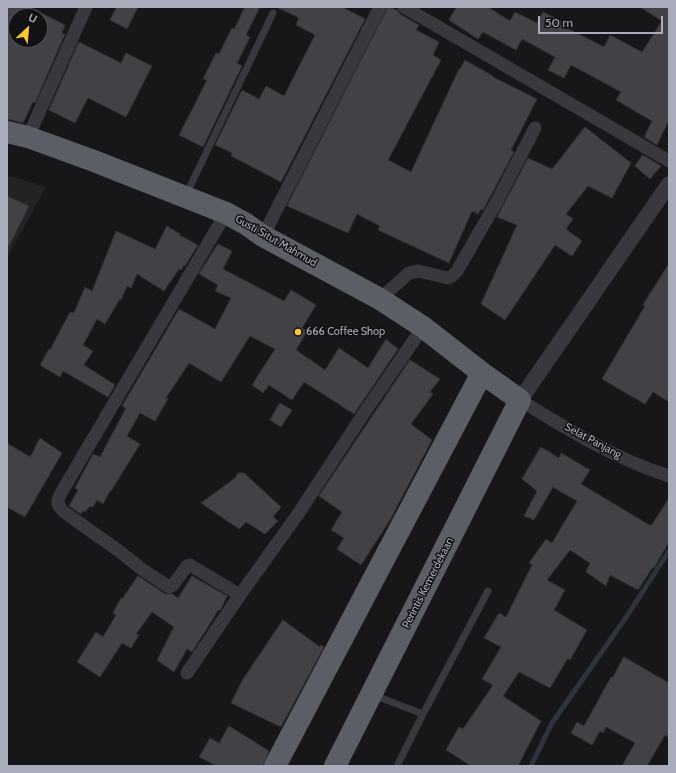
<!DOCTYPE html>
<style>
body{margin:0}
#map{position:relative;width:676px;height:773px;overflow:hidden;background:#171719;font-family:Cabin,sans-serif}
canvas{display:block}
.frame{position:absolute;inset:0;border:8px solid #a9acba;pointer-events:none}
.north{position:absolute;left:8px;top:8px;width:40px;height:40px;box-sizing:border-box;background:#121214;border:1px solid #4e5056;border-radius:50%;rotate:26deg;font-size:11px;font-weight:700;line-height:16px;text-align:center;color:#a9acba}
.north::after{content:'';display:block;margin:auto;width:14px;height:18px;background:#f7ca31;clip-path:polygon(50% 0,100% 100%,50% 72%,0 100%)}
.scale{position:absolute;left:538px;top:16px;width:125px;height:18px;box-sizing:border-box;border:2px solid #a9acba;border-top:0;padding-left:5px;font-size:12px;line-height:14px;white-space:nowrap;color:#a9acba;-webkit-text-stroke:3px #121214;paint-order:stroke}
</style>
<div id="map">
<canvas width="676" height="773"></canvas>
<div class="frame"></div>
<div class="north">U</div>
<div class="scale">50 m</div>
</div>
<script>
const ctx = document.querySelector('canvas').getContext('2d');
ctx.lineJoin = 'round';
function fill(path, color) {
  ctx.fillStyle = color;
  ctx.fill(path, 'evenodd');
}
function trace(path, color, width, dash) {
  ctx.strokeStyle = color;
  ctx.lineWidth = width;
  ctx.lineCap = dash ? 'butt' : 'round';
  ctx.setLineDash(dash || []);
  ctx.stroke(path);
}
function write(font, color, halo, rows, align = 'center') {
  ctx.font = font + ' Cabin,sans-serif';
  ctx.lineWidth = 3;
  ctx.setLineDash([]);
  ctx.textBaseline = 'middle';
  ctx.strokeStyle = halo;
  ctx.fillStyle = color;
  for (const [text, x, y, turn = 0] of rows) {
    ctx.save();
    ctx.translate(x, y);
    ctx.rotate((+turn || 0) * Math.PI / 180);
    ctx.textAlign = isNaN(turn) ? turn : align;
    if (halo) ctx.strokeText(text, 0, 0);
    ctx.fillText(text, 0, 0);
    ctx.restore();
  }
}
const built = new Path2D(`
 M7,175L46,187L7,258Z`);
const stream = new Path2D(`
 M531,766L552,723L627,616L669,551`);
const building = new Path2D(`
 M7,7H29L65,25L62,33L65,34L35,103L33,102L23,123L7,119ZM16,16H40V40H16Z
 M117,7H138L127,29L110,20Z
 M245,7H260L246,35L250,37L237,63L242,66L203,147L179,135L207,80L203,79L216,53L219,54L232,28L234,29Z
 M276,7H342L365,19L281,182L231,156L232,153L215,145L242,90L259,99L266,86L284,96L315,35L296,25L299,18Z
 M388,7L397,10L400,14L419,25L416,30L439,42L433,55L441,60L388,160L411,172L459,69H460L465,60L493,76V77L537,99L511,150L514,152L489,199L483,210L481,209L478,214L472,211L449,263L378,230L380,226L357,214L348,233L287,206Z
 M457,7H488L510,21L515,12L537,23L543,12L563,22L561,25L604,47L610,35L642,52L662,21L640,7H669V120L657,145L644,137L652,121L616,100L621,92L571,65L564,78L548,70L555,57L522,39L516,50L483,32L478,39L449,20Z
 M79,42L121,63L126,53L152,66L126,117L88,98L75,123L49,110Z
 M585,127L631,163L612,198L588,186L566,214L573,219L566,229L582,241L572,256L555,245L505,320L481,304L517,225L497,217L528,158L552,169Z
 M643,155L661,166L650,179L635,166Z
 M7,196L29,206L7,250Z
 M167,226L180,234L179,235L198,245L185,266L184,265L181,270L179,269L164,291L137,274L131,288L127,286L121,300L120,299L105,324L97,319L83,345L93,351L84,365L115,385L108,397L63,371L60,377L40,365L49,349L50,350L70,312L74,313L85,287L92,291L116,231L155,249Z
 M218,244L232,251L223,269L284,301L291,290L316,305L302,328L307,331L296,350L325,370L339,348L368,368L386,339L398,349L354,414L304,382L292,400L269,385L263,393L252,385L275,349L250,336L221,382L189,363L166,398L168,399L155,421L140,413L127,436L140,444L111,491H110L103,504L97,500L93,507L90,506L85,512L83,511L81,514L69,506L78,490L75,488L93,454L100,457L126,408L122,406L179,309L215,329L231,298L215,291L218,285L199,274Z
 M669,264V402L653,392L645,404L602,379L645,306L643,305Z
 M410,360L440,379L430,392L433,394L411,424L432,440L390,520L361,565L337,549L344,538L331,530L342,512L319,496Z
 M280,403L292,410L281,427L270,420Z
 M40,438L62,453L25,517L7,507V443L30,457Z
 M541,447L559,458L561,453L590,470L581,484L651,526L669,498V542L654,568L653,567L638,590L610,575L606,586L586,572L590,563L570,550L547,580L565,590L554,610L587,630L570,660L568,658L550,688L519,672L503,696L541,721L518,766H471L446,750L459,727L463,729L493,685L482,679L501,647L484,638L499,613L506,617L532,565L529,563L546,539L552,543L577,501L553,487L534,520L524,516L537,491L522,479Z
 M238,473H244L281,507L273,517L278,521L265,534L246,522L239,529L201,503L235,478Z
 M138,576L165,594H172L178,598L192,576L227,596L221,609L219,611L218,610L208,627L192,652L187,649L174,672L157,660L174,627L152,612L136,634L139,635L131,648L122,643L100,677L77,662L96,632L103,637L116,615L113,613L121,598L122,599Z
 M283,620L320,647L321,645L324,647L281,727L231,703L242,681Z
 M624,657L669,683V738L665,735L647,766H622L635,743L606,727L603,733L600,731L592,745L571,733L577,722L584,726L611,677L612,678Z
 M229,726L269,751L263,766H217L199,757L210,738L219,743Z`);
const service = new Path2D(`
 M186,195L273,13
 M373,695L423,714L397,766
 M423,714L488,591`);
const minor = new Path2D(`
 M404,7L669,161
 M28,137L86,7
 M226,213L61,493C56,503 57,504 64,512L119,551L143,570L169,587L173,585L187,566L190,565L240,595
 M263,236L380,7
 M380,299L409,273L418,271L448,278L452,276L457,271L496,203L535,128
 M520,400C567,429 615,459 669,476
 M187,673L240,595L298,514L366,410L423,327`);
const tertiary = new Path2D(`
 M520,400L669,184`);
const trunk = new Path2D(`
 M7,132L28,137L94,161L226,213L246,224L263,236L380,299L423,327L482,373L520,400L335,766
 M275,766L482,373`);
const markers = [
 [298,332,4,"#f7ca31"]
];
const streetNames = [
 ["Gusti Situt Mahmud",276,241,30],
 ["Selat Panjang",593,441,28],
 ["Perintis Kemerdekaan",428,583,-63]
];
const poiNames = [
 ["666 Coffee Shop",306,332]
];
fill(built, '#232326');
trace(stream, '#2d343e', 5);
fill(building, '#414146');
trace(building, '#323135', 1);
trace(service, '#38383e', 7);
trace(minor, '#38383e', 13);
trace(tertiary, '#38383e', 16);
trace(trunk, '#5c5e67', 22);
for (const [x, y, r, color] of markers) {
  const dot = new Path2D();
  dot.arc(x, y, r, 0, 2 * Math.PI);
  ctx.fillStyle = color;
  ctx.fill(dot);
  trace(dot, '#121214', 1.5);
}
write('11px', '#a9acba', '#121214', streetNames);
write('11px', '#a9acba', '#121214', poiNames, 'left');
</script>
